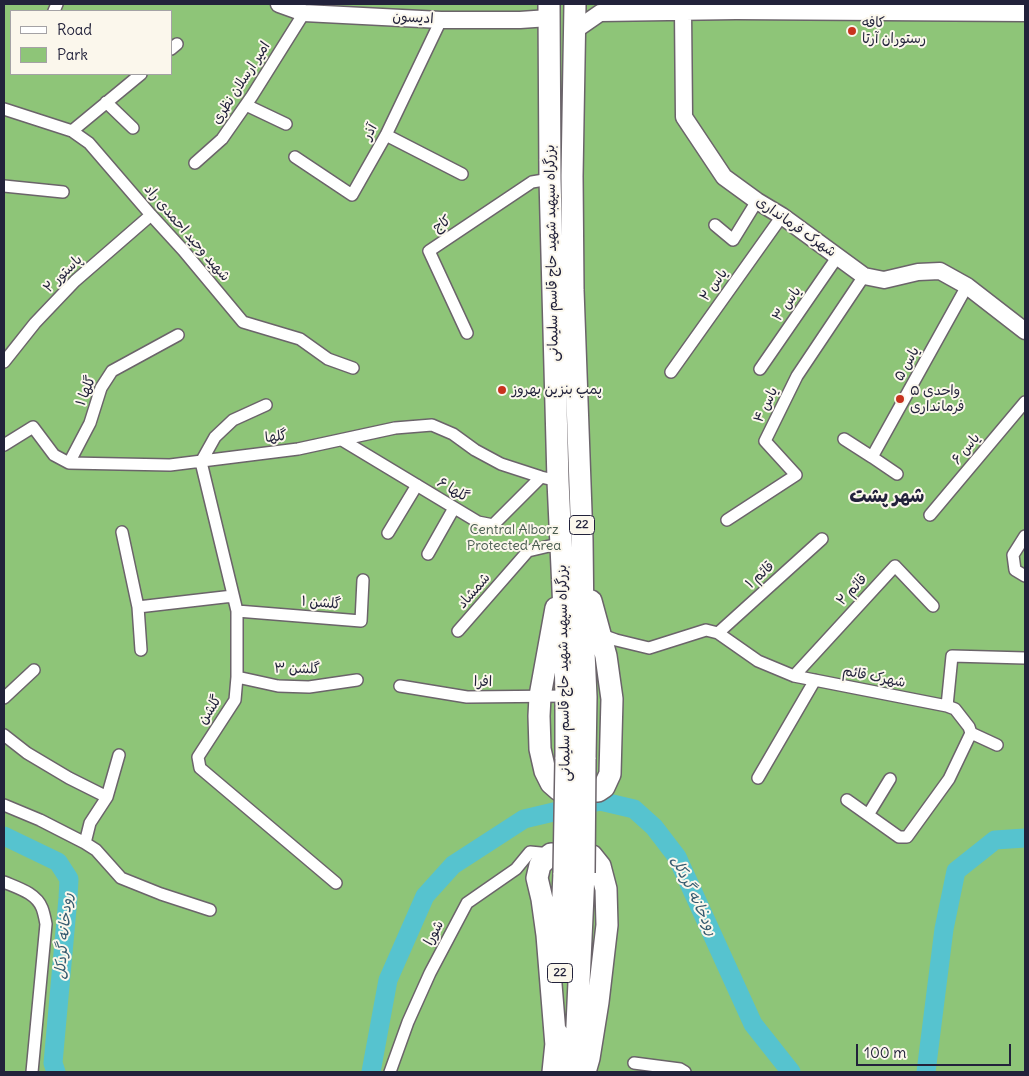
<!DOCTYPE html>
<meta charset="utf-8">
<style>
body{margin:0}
#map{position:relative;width:1029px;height:1076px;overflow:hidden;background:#f3dec2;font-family:Delius,sans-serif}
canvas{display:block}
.frame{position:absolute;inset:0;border:5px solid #22223b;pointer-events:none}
.legend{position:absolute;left:10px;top:10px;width:162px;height:65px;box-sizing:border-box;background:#fbf7ec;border:1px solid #a4a2a5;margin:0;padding:6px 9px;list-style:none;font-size:15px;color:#22223b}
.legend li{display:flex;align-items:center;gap:10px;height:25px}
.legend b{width:25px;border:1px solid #a4a2a5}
.scale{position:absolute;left:856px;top:1044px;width:155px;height:22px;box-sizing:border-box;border:2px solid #22223b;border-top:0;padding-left:6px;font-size:15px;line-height:18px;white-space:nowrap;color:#22223b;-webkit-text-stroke:4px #fbf7ec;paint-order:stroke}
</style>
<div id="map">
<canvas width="1029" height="1076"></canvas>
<div class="frame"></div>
<ul class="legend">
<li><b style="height:6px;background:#fff"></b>Road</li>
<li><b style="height:14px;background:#8ec578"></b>Park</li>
</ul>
<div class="scale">100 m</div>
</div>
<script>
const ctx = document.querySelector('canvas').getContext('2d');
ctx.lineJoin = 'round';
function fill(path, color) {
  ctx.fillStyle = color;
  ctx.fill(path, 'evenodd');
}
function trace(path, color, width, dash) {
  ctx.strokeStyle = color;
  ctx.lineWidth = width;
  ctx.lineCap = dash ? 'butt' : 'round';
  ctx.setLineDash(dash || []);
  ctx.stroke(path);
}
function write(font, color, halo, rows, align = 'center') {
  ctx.font = font + ' Delius,"Playpen Sans Arabic",sans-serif';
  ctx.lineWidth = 4;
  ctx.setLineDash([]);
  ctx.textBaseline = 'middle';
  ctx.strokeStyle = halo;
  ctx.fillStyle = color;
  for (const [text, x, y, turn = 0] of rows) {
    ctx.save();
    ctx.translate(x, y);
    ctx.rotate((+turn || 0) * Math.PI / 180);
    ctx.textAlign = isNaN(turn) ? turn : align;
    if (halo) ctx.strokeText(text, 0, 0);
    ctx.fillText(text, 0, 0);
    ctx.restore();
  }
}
const green = new Path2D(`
 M4,4H1025V1072H4ZM11,11H171V74H11Z`);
const river = new Path2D(`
 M4,836L58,862L69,879L68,898L53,1063L56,1072
 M371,1072L388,980L425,896L453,865L524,819L600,801L634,809L654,827L677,857L753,1024L791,1072
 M926,1072L944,929L956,871L995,840L1025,838`);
const street = new Path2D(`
 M54,11L57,4
 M171,49L177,44
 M106,102L133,128
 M246,105L286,124
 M4,109L72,131L89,143L151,215L183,250L243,322L300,339L328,359L353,368
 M72,131L141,74
 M386,135L462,174
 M295,157L352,195L386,135L441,20
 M195,163L222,139L252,96L304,13
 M4,186L63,192
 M715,225L733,240L757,201
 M467,333L429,251L532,182L550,179
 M4,362L35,323L75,281L151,215
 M760,369L838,256
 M671,372L782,216
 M266,405L233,420L215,437L201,462L237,611V677L235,700L198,757L200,768L336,883
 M844,439L872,457
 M342,440L478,522L493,525L541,477
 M4,445L33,427L54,455L69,463L170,465L298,449L395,428L432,425L453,434L475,450L501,464L541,477L558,481
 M69,463L90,423L101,388L112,371L178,335
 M897,474L872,457L967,286
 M930,515L1025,402
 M727,520L796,475L765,441L797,376L864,276
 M122,532L138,607L141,650
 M388,533L417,485
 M1025,536L1013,555L1015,570L1025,576
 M428,554L454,508
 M138,607L233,596
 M237,611L361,621L363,580
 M458,631L528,551L562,543
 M718,633L822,539
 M599,634L616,640L649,648L706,630L718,633L758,661L794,676L947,706L955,709L969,727L971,733L949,779L907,837H899L847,800
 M794,676L895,566L933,606
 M237,677L278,686L309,687L357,680
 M400,686L467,697L566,696
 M4,698L34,670
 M947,706L952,656L1025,658
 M971,733L997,745
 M4,735L27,753L69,778L107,797L119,755
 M758,778L815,680
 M107,797L90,823L85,843L96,850L121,878L161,894L210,910
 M4,805L40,820L85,843
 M868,815L890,779
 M4,882C18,888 36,893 42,908C44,913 45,919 46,924L32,1072
 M634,1063L680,1069L685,1072
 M390,1072L408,1022L430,973L467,903L516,869L530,852L551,854`);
const secondary = new Path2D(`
 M279,4L304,13L441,20H520L549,18
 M683,11L684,117L724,177L757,201L782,216L864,276L884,280L918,272L940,271L967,286L1025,331
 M574,31L600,13L736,11L1025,13`);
const highway = new Path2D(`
 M549,4L550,179L558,481L564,611L566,696V759
 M575,4L572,176L573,290L582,540L583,629L586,697L585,759
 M556,608L540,696L539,716L540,749L545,771L551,783L559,790L576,791H598L604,787L610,774L612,699L606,656L591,601
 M560,960L564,873
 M556,1046L547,935L542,899L537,878L540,865L551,854L592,856L600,866L606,889L607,925L598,1002L589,1058L585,1072
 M553,1072L557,1033
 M573,1072L576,1047L584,873`);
const highwayBridge = new Path2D(`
 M564,873L566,759
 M584,873L585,759`);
const markers = [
 [852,31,5,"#c8321e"],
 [502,390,5,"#c8321e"],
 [900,399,5,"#c8321e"]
];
const shields = [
 [582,525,25],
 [560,973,25]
];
const shieldNames = [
 ["22",582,525],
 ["22",560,973]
];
const streetNames = [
 ["ادیسون",413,18,3],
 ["امیر ارسلان نظری",241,83,-57],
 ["آذر",370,132,-62],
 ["کاج",442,224,-34],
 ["شهرک فرمانداری",796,227,35],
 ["شهید وحید احمدی راد",187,233,49],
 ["بزرگراه سپهبد شهید حاج قاسم سلیمانی",552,253,-91],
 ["پاستور ۲",63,274,-44],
 ["یاس ۲",714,285,-54],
 ["یاس ۳",787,304,-55],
 ["یاس ۵",907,364,-61],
 ["گلها ۱",86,391,-68],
 ["یاس ۴",766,405,-64],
 ["گلها",276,437,-7],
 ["یاس ۶",966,449,-50],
 ["گلها ۶",453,490,31],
 ["قائم ۱",760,575,-42],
 ["قائم ۲",852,590,-47],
 ["شمشاد",474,591,-49],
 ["گلشن ۱",321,603,5],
 ["گلشن ۳",297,669,1],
 ["بزرگراه سپهبد شهید حاج قاسم سلیمانی",564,673,-91],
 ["شهرک قائم",874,677,11],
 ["افرا",483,682],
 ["گلشن",210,710,-57],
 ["شورا",434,933,-62]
];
const poiNames = [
 ["کافه",862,23],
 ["رستوران آرتا",862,39],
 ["پمپ بنزین بهروز",512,390],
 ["۵ واحدی",910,391],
 ["فرمانداری",910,407]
];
const parkNames = [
 ["Central Alborz",514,530],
 ["Protected Area",514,546]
];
const waterNames = [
 ["رودخانه گردکل",694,896,64],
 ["رودخانه گردکل",64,936,-85]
];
const districtNames = [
 ["شهر پشت",887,497]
];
fill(green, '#8ec578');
trace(river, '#56c3cf', 19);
trace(street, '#6b646a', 14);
trace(secondary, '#6b646a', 19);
trace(highway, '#6b646a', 24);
trace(street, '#fff', 11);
trace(secondary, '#fff', 16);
trace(highway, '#fff', 21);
trace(highwayBridge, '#6b646a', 24, []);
trace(highwayBridge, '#fff', 21);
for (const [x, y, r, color] of markers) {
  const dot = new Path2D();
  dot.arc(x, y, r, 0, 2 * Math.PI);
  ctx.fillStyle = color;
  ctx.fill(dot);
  trace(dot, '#fbf7ec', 2);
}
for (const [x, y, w] of shields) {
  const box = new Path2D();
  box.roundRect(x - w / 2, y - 9.5, w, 19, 4);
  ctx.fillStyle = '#fbf7ec';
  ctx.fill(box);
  trace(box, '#22223b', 1);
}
write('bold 12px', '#22223b', null, shieldNames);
write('14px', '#22223b', '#fbf7ec', streetNames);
write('14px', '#22223b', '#fbf7ec', poiNames, 'left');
write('14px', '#485b50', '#fbf7ec', parkNames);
write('italic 15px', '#345a6f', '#fbf7ec', waterNames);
write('bold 19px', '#22223b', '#fbf7ec', districtNames);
</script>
